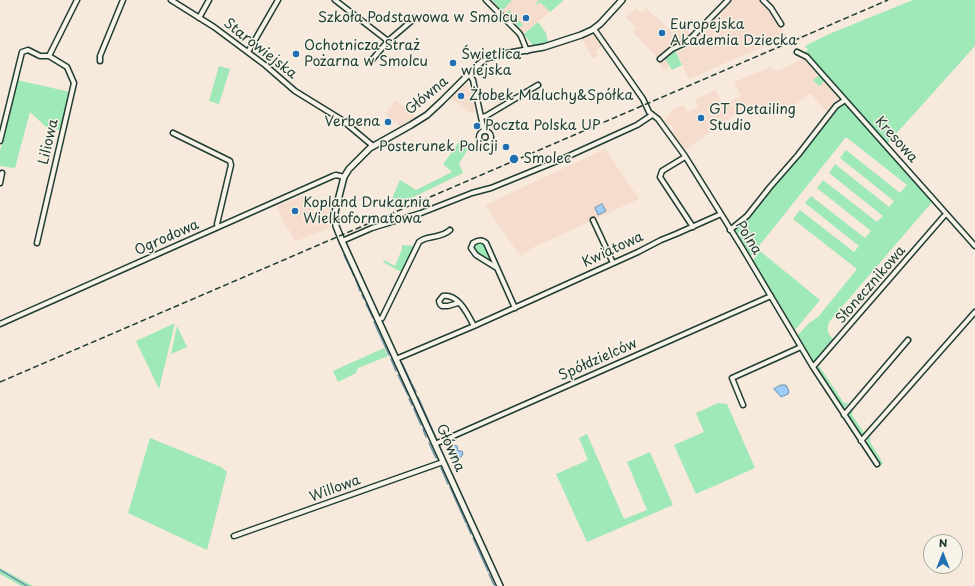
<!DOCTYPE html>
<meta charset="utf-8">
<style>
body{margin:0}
#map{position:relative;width:975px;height:586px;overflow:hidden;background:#f7e9db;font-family:"Playpen Sans",sans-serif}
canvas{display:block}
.north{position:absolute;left:923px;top:534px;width:40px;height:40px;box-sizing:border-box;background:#f7f3e8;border:1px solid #a1aaa0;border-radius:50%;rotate:0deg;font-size:11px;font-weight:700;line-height:16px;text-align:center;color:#1f3d34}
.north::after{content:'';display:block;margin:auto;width:14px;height:18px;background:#1f6fb2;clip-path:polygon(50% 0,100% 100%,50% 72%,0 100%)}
</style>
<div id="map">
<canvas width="975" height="586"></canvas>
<div class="north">N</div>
</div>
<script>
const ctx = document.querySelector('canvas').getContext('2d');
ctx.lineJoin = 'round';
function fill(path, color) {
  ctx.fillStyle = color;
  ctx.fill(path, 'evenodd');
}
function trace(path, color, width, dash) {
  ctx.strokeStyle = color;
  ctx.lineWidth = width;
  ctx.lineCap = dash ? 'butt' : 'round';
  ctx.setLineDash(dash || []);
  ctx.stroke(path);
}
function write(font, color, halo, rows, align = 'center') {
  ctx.font = font + ' "Playpen Sans",sans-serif';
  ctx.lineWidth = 3;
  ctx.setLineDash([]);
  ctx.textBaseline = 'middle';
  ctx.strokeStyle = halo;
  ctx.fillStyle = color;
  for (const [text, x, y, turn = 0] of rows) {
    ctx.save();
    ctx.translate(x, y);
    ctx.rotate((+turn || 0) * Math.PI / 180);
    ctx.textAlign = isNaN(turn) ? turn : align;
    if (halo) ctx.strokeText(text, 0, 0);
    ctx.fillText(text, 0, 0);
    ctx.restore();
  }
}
const built = new Path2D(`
 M491,0H560L562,1L524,34Z
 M731,0H760L787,36L689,79L677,52L696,44L694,38Z
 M636,8L642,13L646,8L669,29L677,21L692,34L673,45L657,57L633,32L637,28L626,17Z
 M594,35L602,46L595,51L598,55L593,59L582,39Z
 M664,58L670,67L664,70L658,62Z
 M806,58L820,75L819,86L825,81L840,97L828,113L810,93L782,115L774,105L759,116L750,104L685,150L672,132L674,129L671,125L668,126L664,121L672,110L684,105L687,113L698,107L695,100L716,89L721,103L729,102L741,96L734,82L770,67L773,70L776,71Z
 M464,84L473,92L474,95L471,96L472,103H475L477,111L471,113L450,98Z
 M395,100L413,114L416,117L400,126L385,114Z
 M605,149L639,199L534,247L520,256L485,205Z
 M306,194L314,212L330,206V227L295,242L288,228H286L277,206Z`);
const green = new Path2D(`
 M492,0H512L502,11Z
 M539,0H564L550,12L540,2L537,5L536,3Z
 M913,0H975V46L887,144L805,52L808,50L805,46L829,34Z
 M509,10L523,25L519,28L506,14Z
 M538,22L546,33L548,43L533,46L524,34Z
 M673,51L676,52L682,65L672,70L664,57Z
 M219,66L230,69L219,104L209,101Z
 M820,75L825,81L819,86L813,80Z
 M17,80L70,92L60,130L46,127L30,112L15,168L0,166V151Z
 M844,103L847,104L933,201L829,322C826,331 828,334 834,340L814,362L798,335L809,323L818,317L857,269L793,219L800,210L854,252L859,246L805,203L811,196L865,238L871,231L817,188L823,180L877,222L883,216L829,173L835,164L889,207L894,201L840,158L846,150L900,193L907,185L846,137L751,256L735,229L751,215L758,207L767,193L841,104Z
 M462,138L470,145L459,164L463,173L387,210L400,180L416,190L452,172L443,164Z
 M480,242L485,245L492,260L490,262L477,254L473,248L474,244Z
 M402,245L414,246L403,273L383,262L384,260L395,266L402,249Z
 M760,251L820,300L795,330L753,260Z
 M175,323L159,389L136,341Z
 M177,326L187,347L171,354Z
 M384,348L388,356L358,368L356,373L338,382L333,371Z
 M819,366L844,403H849L843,409L829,387L831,386L830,384L828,385L817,369Z
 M718,403L727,404L755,468L696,494L674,445L704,432L696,413Z
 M853,410L852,415L865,434L860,435L847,415Z
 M587,434L624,519L647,510L627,462L650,452L673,505L587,542L556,474L588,460L579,438Z
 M870,436V442L883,463L880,466C874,457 861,446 870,436Z
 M150,438L221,467L227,472L207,550L128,513Z
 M0,568L33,586H21L0,574Z`);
const water = new Path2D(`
 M602,204L606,211L598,215L595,208Z
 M781,385H786L789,391L788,394L781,397L774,389Z
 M454,445L457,446L458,451H462L463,454L461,457L454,461H453L448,449Z`);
const stream = new Path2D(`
 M344,255L354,276
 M356,280L360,291
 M362,295L364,299
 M366,304L373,318
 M374,322L389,355
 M391,359L396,371
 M402,363L411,382
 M398,375L408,395
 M412,384L416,392
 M418,397L437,440
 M409,399L412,405
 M414,409L421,425
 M423,429L426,437
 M429,443L436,458
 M441,468L448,484
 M450,487L466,523
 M467,525L471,534
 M473,538L488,571
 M0,570L27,586
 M489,574L494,585`);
const minor = new Path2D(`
 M171,0L214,27L265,65L295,91L342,120L373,146
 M335,0L388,41
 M486,0L519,33L521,36L527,51
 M763,0L771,8L781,24
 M199,18L209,0
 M594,29L643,99L649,112L658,119L685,156L741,246L813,367L877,464
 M248,52L278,0
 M797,52L807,57L822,74L975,246
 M660,59L672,49L685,43L693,36L728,0
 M100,61V56L123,0
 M371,61L388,41L415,18
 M469,74L473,80L484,131
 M482,117L486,116L538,85
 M479 137a6 6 0 1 1 12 0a6 6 0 1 1-12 0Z
 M173,133L230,161L231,165L217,224L218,227
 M0,141L22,52L28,50L40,56H49L77,0
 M685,157L662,171L660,177L693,227
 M0,183L2,173
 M593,220L613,263
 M730,230L747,216L770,187L798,155L836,106L845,100
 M342,241L372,228L421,213L472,193L491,188L562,159L637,125L652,115
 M37,243L74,83L67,67L49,56
 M497,268L476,255L471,248L473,243C478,240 482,239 486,243L515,308
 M458,303L448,306H442L440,304L439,301L443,296C459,294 468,315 474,326
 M378,320L382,318L419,242C426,235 441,239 450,230
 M0,324L333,176L336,175L344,177
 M396,359L474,326L638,252L661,240L676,234L721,214
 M813,367L944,216
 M743,405L732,378L801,347
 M844,415L908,340
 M861,441L975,312
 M435,444L771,296
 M234,536L443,462`);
const tertiary = new Path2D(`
 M500,586L342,241L336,226L335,212L344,177L349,169L370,148L411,125L427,115L442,101L477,66L486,58L498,55L544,47L581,35L592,30L600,24L622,0`);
const rail = new Path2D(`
 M0,382L888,0`);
const markers = [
 [526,18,4,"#1f6fb2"],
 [662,33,4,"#1f6fb2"],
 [296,54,4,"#1f6fb2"],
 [453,63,4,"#1f6fb2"],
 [461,96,4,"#1f6fb2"],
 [701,118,4,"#1f6fb2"],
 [388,122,4,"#1f6fb2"],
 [477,126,4,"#1f6fb2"],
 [506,147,4,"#1f6fb2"],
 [514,159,5,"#1f6fb2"],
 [295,211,4,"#1f6fb2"]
];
const poiNames = [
 ["Szkoła Podstawowa w Smolcu",518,18,"right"],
 ["Europejska",670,25],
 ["Akademia Dziecka",670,41],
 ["Ochotnicza Straż",304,46],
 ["Pożarna w Smolcu",304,62],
 ["Świetlica",461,55],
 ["wiejska",461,71],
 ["Żłobek Maluchy&Spółka",469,96],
 ["GT Detailing",709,110],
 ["Studio",709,126],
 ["Verbena",380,122,"right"],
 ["Poczta Polska UP",485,126],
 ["Posterunek Policji",498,147,"right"],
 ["Smolec",523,159],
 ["Kopland Drukarnia",303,203],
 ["Wielkoformatowa",303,219]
];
const streetNames = [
 ["Starowiejska",260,49,38],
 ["Główna",427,96,-40],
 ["Kresowa",896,140,48],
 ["Liliowa",49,142,-77],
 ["Ogrodowa",167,238,-24],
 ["Polna",748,238,58],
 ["Kwiatowa",613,250,-25],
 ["Słonecznikowa",871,285,-49],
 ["Spółdzielców",598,360,-24],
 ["Główna",450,448,66],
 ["Willowa",335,489,-20]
];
fill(built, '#f6dccc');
fill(green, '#9fe8b7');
fill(water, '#9eccf9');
trace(water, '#6b93aa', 1);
trace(stream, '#6b93aa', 1.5);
trace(minor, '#1f3d34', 7);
trace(tertiary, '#1f3d34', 8);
trace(minor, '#f7f3e8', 4);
trace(tertiary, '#f7f3e8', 5);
trace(rail, '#1f3d34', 1.5, [6, 3]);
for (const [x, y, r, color] of markers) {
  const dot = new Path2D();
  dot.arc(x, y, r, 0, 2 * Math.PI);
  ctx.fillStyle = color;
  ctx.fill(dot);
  trace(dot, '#f7f3e8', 1.5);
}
write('14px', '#1f3d34', '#f7f3e8', poiNames, 'left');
write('14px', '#1f3d34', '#f7f3e8', streetNames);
</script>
